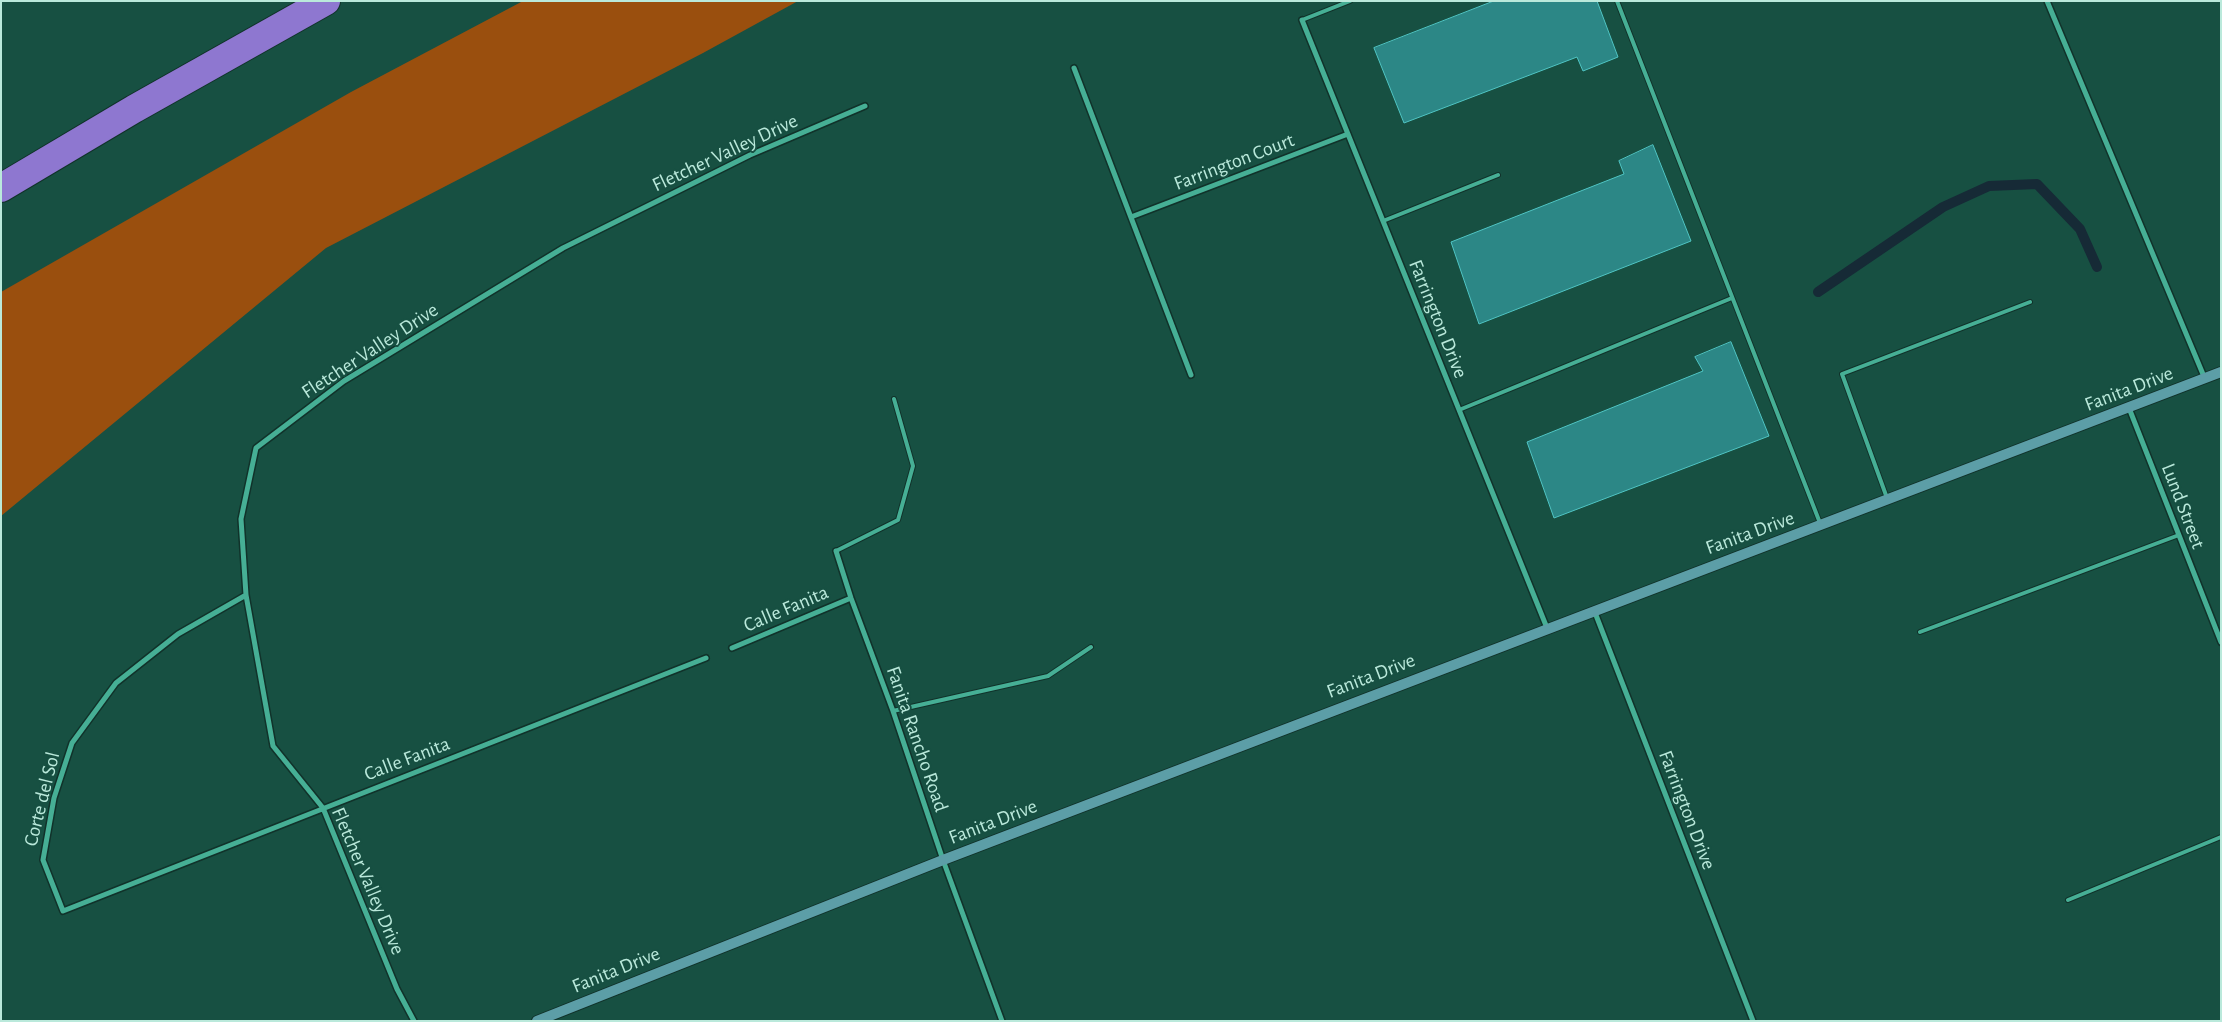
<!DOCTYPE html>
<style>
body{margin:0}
#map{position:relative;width:2222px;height:1022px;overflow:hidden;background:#175042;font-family:"Alegreya Sans",sans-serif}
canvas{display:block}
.frame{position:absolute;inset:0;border:2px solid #bae9db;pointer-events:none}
</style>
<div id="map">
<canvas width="2222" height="1022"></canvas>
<div class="frame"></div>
</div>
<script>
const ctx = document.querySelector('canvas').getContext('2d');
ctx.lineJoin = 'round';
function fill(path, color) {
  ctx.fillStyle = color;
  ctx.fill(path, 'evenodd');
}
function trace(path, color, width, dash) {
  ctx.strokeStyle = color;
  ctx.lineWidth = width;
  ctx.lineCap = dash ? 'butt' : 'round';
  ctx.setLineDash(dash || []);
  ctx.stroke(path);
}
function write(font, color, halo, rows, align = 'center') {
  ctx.font = font + ' "Alegreya Sans",sans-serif';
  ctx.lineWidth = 4;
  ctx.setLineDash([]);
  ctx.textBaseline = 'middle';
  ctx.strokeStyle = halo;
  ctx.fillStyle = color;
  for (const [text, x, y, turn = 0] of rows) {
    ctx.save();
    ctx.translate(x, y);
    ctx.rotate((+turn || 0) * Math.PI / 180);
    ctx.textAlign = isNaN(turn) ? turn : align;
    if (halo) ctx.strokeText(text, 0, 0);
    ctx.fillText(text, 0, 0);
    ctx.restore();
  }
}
const green = new Path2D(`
 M523,1H798L703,53L326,248L1,516V292L351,92Z`);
const stream = new Path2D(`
 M1818,292L1943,207L1989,186L2037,184L2080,229L2097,267`);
const building = new Path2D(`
 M1494,1H1597L1618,57L1583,71L1577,57L1404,123L1374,48Z
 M1653,145L1691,241L1479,324L1451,242L1624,174L1619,161Z
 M1731,342L1769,436L1554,518L1527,442L1703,371L1695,357Z`);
const service = new Path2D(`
 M1617,1L1820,523
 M1302,20L1350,1
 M1383,221L1498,175
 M1459,410L1732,298
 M1887,498L1842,374L2030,302
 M836,551L898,520L913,466L894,399
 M1920,632L2179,535
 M893,711L1048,676L1091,647
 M2068,900L2221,837`);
const minor = new Path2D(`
 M2047,1L2205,379
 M1302,20L1547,628
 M1074,68L1191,375
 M1131,217L1348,134
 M2129,408L2221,642
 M836,551L851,598L893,711L943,860L1002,1021
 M246,595L178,634L116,683L72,743L54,798L43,860L63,911L706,658
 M1594,610L1753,1021
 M732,648L851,598
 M414,1021L397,989L323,808L273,746L246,595L241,519L256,448L344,381L563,248L750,155L865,106`);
const secondary = new Path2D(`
 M537,1021L943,860L2221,372`);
const motorway = new Path2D(`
 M1,188L134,109L326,1`);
const streetNames = [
 ["Fletcher Valley Drive",725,153,-25],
 ["Farrington Court",1234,162,-21],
 ["Farrington Drive",1438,319,68],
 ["Fletcher Valley Drive",370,351,-33],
 ["Fanita Drive",2129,389,-21],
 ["Lund Street",2183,506,69],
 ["Fanita Drive",1750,533,-20],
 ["Calle Fanita",786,609,-23],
 ["Fanita Drive",1371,676,-21],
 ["Fanita Rancho Road",917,739,71],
 ["Calle Fanita",407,759,-21],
 ["Corte del Sol",42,799,-76],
 ["Farrington Drive",1687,810,69],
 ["Fanita Drive",993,822,-21],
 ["Fletcher Valley Drive",368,881,67],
 ["Fanita Drive",616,970,-22]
];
fill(green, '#9a4f0e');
trace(stream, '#162a36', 10);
fill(building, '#2c8786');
trace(building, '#50c5c4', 1);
trace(service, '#11322a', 6);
trace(minor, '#11322a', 8);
trace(secondary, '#11322a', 12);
trace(motorway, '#11322a', 30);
trace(service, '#46af95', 4);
trace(minor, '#46af95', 5);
trace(secondary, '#5c9ea7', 10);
trace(motorway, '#8e77d0', 28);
write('20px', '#bae9db', '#175042', streetNames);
</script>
